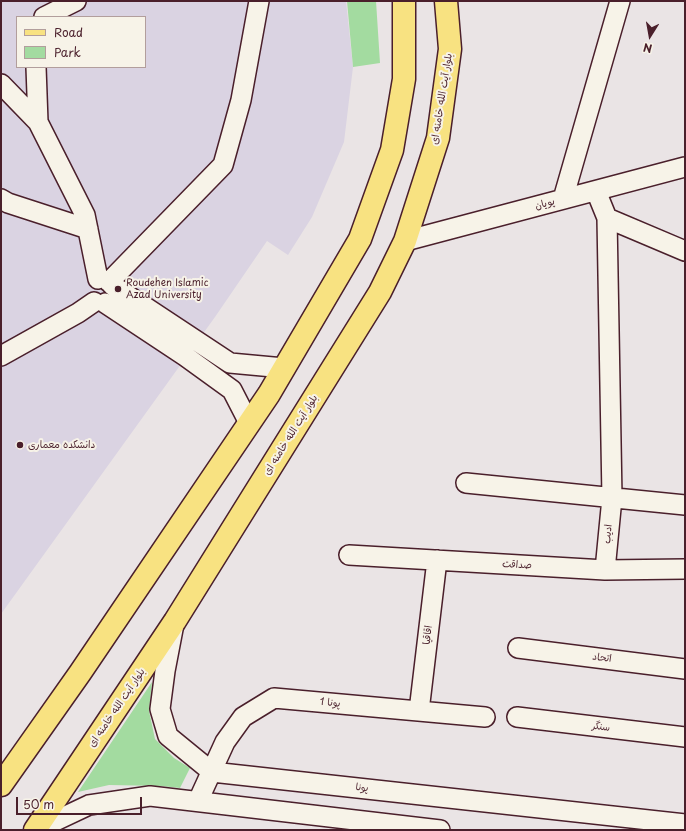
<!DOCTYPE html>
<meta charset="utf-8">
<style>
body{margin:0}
#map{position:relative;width:686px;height:831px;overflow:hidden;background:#eae4e5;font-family:"Playpen Sans",sans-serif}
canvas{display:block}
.frame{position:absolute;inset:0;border:2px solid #4a1f2b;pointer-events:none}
.legend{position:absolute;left:16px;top:16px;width:130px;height:52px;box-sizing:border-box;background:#f7f3e8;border:1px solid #b29e9c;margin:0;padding:5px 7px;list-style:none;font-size:12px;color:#4a1f2b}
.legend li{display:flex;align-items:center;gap:8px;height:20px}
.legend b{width:20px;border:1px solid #b29e9c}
.north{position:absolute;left:630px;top:16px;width:40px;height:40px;-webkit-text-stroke:3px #f7f3e8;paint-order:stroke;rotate:191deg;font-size:11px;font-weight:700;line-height:16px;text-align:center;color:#4a1f2b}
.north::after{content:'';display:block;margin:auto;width:14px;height:18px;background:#4a1f2b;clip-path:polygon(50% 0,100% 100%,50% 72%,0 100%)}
.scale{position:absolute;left:16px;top:797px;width:126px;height:18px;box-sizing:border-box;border:2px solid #4a1f2b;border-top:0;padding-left:5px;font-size:12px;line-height:14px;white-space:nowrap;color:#4a1f2b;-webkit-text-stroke:3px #f7f3e8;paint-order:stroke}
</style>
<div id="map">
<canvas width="686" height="831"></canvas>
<div class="frame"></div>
<ul class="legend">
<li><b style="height:5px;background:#f8e281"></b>Road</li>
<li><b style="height:11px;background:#a3dba0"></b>Park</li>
</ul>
<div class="north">N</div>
<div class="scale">50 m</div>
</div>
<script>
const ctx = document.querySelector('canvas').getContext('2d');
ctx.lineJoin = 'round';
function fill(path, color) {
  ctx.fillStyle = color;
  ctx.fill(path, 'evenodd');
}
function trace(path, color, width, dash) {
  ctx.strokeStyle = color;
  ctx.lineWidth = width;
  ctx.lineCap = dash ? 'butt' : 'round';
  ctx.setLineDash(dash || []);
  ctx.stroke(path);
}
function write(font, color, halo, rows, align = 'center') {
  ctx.font = font + ' "Playpen Sans","Playpen Sans Arabic",sans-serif';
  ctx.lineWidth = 4;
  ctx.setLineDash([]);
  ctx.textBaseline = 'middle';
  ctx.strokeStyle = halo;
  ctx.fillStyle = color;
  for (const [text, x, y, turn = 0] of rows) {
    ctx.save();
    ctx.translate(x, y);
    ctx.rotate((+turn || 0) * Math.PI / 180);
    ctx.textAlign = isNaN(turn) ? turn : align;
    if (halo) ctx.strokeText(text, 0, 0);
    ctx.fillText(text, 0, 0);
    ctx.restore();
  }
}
const built = new Path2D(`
 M1,1H346L353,67L344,142L312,217L288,255L267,241L215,317L1,614ZM17,17H145V67H17Z`);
const green = new Path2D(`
 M347,1H376L380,63L353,67Z
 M152,682L149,711L155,739L174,758L190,768L180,788L161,786L109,785L78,792Z`);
const minor = new Path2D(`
 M44,17L76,1
 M36,67L38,122
 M1,84L38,122L85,215L98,279
 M596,191L607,218L612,498L605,570
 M1,199L8,203L88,229
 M563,199L620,1
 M607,218L685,251
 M405,241L685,167
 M109,282L223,165L241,100L259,1
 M112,285L230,363L284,368
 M105,303L185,356L232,390L249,423
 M1,356L78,313L94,302
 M466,483L685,505
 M349,555L605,570L685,569
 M174,624L165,671L160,709L168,736L212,772L685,824
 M518,648L685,669
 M419,711L437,560
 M517,717L685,737
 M198,801L225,742L243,717L274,698L485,717
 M36,830L89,805L150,796L440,830`);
const major = new Path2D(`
 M1,785L80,673L269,394L360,239L392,150L404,79V1
 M35,830L175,621L380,292L405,241L438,138L450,49L446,1`);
const markers = [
 [118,289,4,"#4a1f2b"],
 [20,445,4,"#4a1f2b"]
];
const streetNames = [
 ["بلوار آیت الله خامنه ای",442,99,-81],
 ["پویان",545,204,-15],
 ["بلوار آیت الله خامنه ای",291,435,-58],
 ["ادیب",608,534,-85],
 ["صداقت",517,565,3],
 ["اقاقیا",428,635,-83],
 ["اتحاد",602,658,7],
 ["پونا 1",330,703,5],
 ["بلوار آیت الله خامنه ای",117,708,-56],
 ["سنگر",601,727,7],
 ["پونا",362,788,6]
];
const poiNames = [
 ["Roudehen Islamic",126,283],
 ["Azad University",126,295],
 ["دانشکده معماری",28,445]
];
fill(built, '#dad3e2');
fill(green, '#a3dba0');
trace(minor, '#4a1f2b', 22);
trace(major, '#4a1f2b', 25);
trace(minor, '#f7f3e8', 19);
trace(major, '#f8e281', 22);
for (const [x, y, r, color] of markers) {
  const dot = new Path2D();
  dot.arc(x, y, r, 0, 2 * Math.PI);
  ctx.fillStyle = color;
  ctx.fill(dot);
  trace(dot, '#f7f3e8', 1.5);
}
write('10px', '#4a1f2b', '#f7f3e8', streetNames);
write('10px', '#4a1f2b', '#f7f3e8', poiNames, 'left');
</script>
